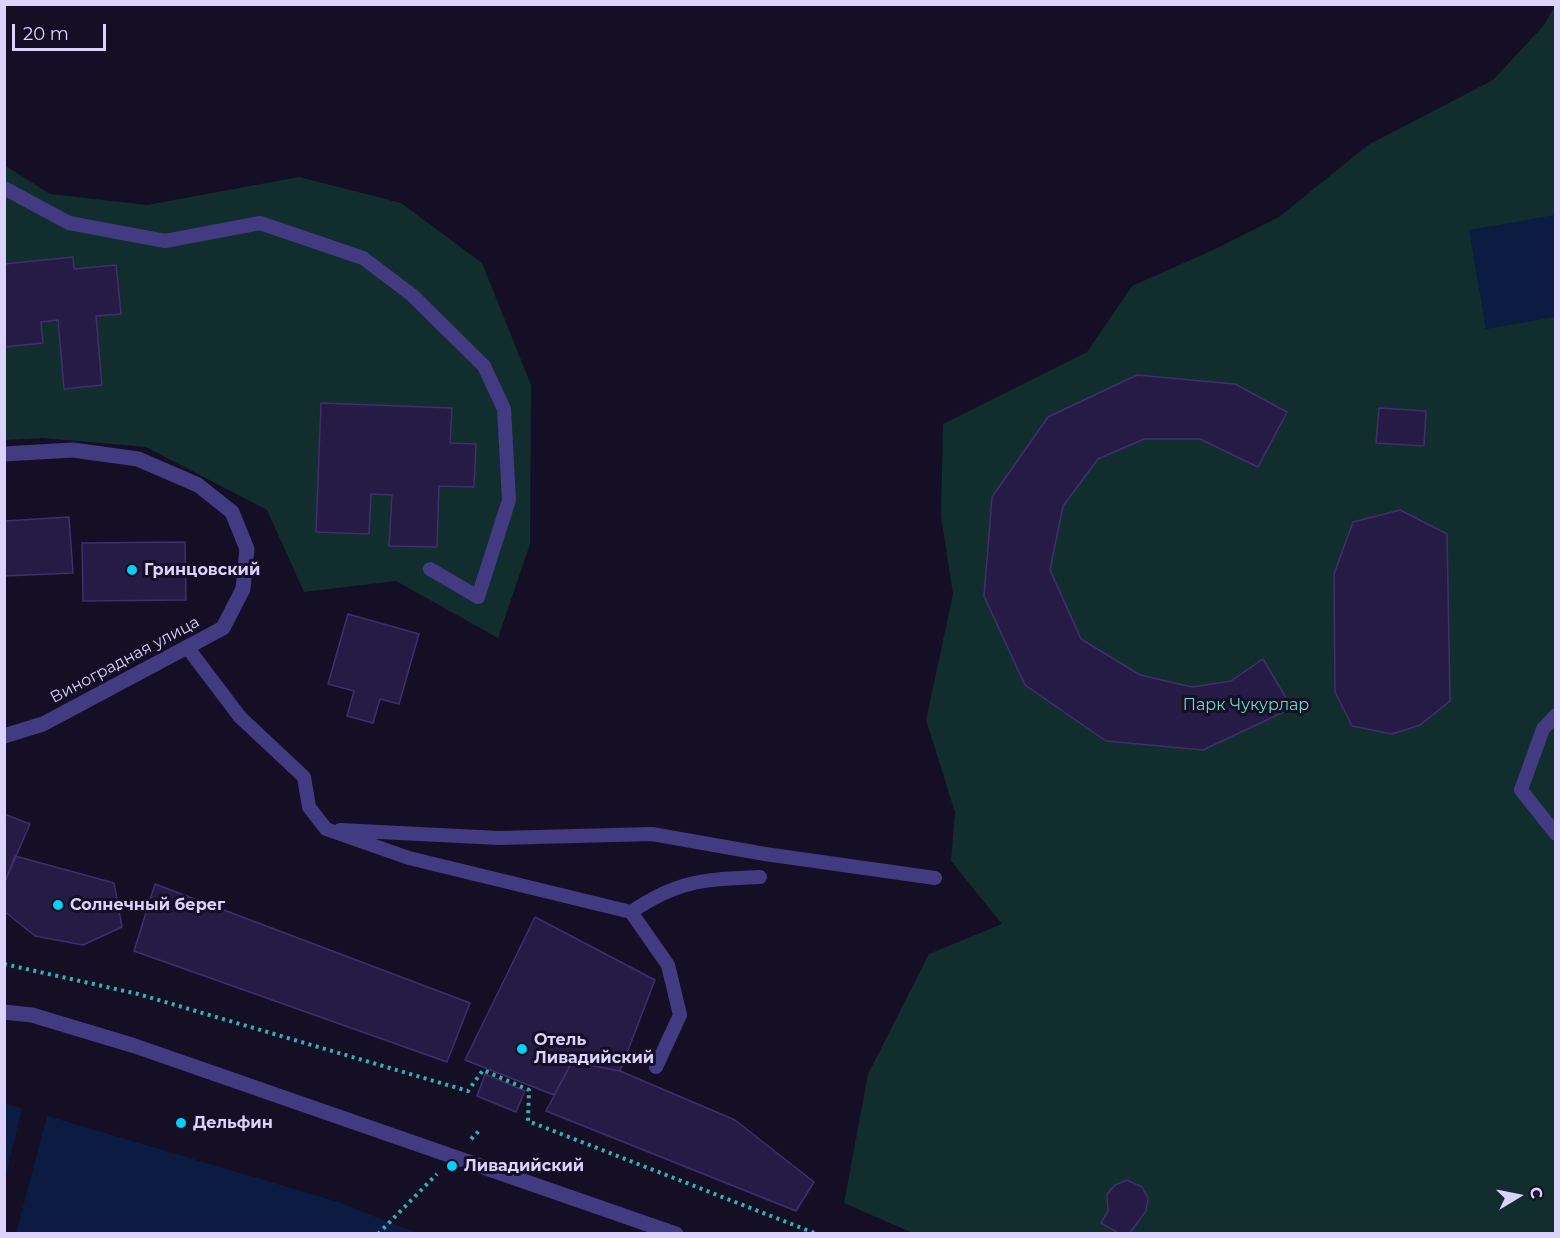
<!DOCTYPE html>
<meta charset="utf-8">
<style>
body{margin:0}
#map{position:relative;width:1560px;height:1238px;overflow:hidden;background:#140f24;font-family:Montserrat,sans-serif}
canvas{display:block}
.frame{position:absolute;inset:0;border:6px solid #dbd3fe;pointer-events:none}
.north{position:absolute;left:1488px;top:1166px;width:60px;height:60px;-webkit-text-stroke:4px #140f24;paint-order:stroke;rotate:80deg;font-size:16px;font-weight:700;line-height:24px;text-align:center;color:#dbd3fe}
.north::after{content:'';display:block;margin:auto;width:21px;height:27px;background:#dbd3fe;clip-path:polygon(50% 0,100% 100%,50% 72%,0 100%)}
.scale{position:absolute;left:12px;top:24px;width:94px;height:27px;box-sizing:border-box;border:3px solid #dbd3fe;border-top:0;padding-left:8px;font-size:18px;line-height:21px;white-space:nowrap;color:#dbd3fe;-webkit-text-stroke:4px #140f24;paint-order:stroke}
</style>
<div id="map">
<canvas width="1560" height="1238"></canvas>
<div class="frame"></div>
<div class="north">С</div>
<div class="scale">20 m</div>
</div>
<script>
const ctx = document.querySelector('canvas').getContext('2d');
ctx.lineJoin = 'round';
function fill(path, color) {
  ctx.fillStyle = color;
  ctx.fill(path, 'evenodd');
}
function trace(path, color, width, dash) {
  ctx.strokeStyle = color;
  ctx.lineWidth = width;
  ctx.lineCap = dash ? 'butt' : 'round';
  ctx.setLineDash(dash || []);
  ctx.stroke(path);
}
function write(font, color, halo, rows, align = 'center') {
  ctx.font = font + ' Montserrat,sans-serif';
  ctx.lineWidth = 6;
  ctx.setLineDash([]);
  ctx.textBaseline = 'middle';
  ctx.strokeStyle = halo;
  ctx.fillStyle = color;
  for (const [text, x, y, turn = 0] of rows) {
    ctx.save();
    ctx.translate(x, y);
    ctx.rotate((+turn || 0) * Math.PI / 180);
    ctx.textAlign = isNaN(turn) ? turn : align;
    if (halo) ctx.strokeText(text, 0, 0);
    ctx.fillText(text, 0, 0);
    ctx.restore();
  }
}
const green = new Path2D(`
 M1555,6V1233L915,1234L844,1203L868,1074L929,954L1002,924L951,861L955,812L926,720L953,594L941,516L943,424L1087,352L1132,286L1211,251L1279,217L1368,145L1493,80L1544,25Z
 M4,165L50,194L147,205L299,177L401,203L482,263L531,385L530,544L498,638L396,581L304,592L267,510L146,447L42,438L5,440Z`);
const water = new Path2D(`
 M1555,215V317L1486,329L1469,230Z
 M4,1103L338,1202L417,1233H5Z`);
const pier = new Path2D(`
 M23,1104L48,1113L16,1233H5V1179Z`);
const building = new Path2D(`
 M73,257L74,269L116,265L121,314L96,316L102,385L64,389L58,320L41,322L43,343L4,347V264Z
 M1137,375L1235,384L1287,412L1258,467L1200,439H1144L1098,459L1063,506L1050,570L1081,639L1140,675L1192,687L1231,681L1263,659L1292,708L1203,750L1106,741L1025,685L984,596L992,497L1048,417Z
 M321,403L452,408L450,443L476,444L474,487L439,486L437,547L389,546L392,495L371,494L369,534L316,532Z
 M1379,408L1426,411L1424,446L1376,443Z
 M1400,510L1447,534L1450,701L1420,725L1392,734L1352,726L1335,692L1334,574L1353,522Z
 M69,517L73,573L4,576V521Z
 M185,542L186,600L83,601L82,543Z
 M348,614L419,634L399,704L380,699L373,723L347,716L354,691L328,684Z
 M4,814L30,824L4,884Z
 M15,856L114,883L122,927L83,945L35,936L4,911V884Z
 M155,884L470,1003L447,1062L134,951Z
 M535,917L655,980L620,1071L572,1062L554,1095L465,1060Z
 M572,1062L620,1071L735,1120L814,1182L796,1211L546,1111Z
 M485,1074L525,1091L516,1112L477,1096Z
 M1127,1180L1142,1187L1148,1198L1146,1211L1129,1234H1120L1101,1223L1108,1211L1107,1194L1115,1185Z`);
const path = new Path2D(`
 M4,964L138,994L468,1091L483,1070L529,1090L528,1121L817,1234
 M471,1139L479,1131
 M378,1234L437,1174`);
const lane = new Path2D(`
 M4,188L69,223L165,241L260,223L363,258L412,295L484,366L504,409L509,500L478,597L430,569
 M187,647L240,717L304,777L309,807L326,829L409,858L631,912C680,879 704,880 760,877
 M1556,715L1543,729L1521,790L1556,834
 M340,830L499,838L652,834L765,854L935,878
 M631,912L668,965L680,1015L656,1067`);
const street = new Path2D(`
 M4,454L73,450L138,459L198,485L232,512L247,549L243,589L223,628L43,724L4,736
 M4,1012L32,1015L135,1046L676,1234`);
const markers = [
 [132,570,6,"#06cff7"],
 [58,905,6,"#06cff7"],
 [522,1049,6,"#06cff7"],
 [181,1123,6,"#06cff7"],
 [452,1166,6,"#06cff7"]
];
const poiNames = [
 ["Гринцовский",144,570],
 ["Солнечный берег",70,905],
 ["Отель",534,1040],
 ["Ливадийский",534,1058],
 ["Дельфин",193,1123],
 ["Ливадийский",464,1166]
];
const streetNames = [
 ["Виноградная улица",125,660,-28]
];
const parkNames = [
 ["Парк Чукурлар",1246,705]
];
fill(green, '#122d2e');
fill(water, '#0b1b41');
fill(pier, '#140f24');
fill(building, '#261b44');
trace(building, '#3f2e70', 1.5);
trace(path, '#32b2b3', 4, [3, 4.5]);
trace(lane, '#423b82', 14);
trace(street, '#423b82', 15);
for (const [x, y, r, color] of markers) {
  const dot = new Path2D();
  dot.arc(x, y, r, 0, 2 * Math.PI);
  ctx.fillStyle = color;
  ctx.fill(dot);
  trace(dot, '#140f24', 2);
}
write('bold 16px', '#dbd3fe', '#140f24', poiNames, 'left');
write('16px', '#dbd3fe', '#140f24', streetNames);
write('16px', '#60ddc6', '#140f24', parkNames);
</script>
